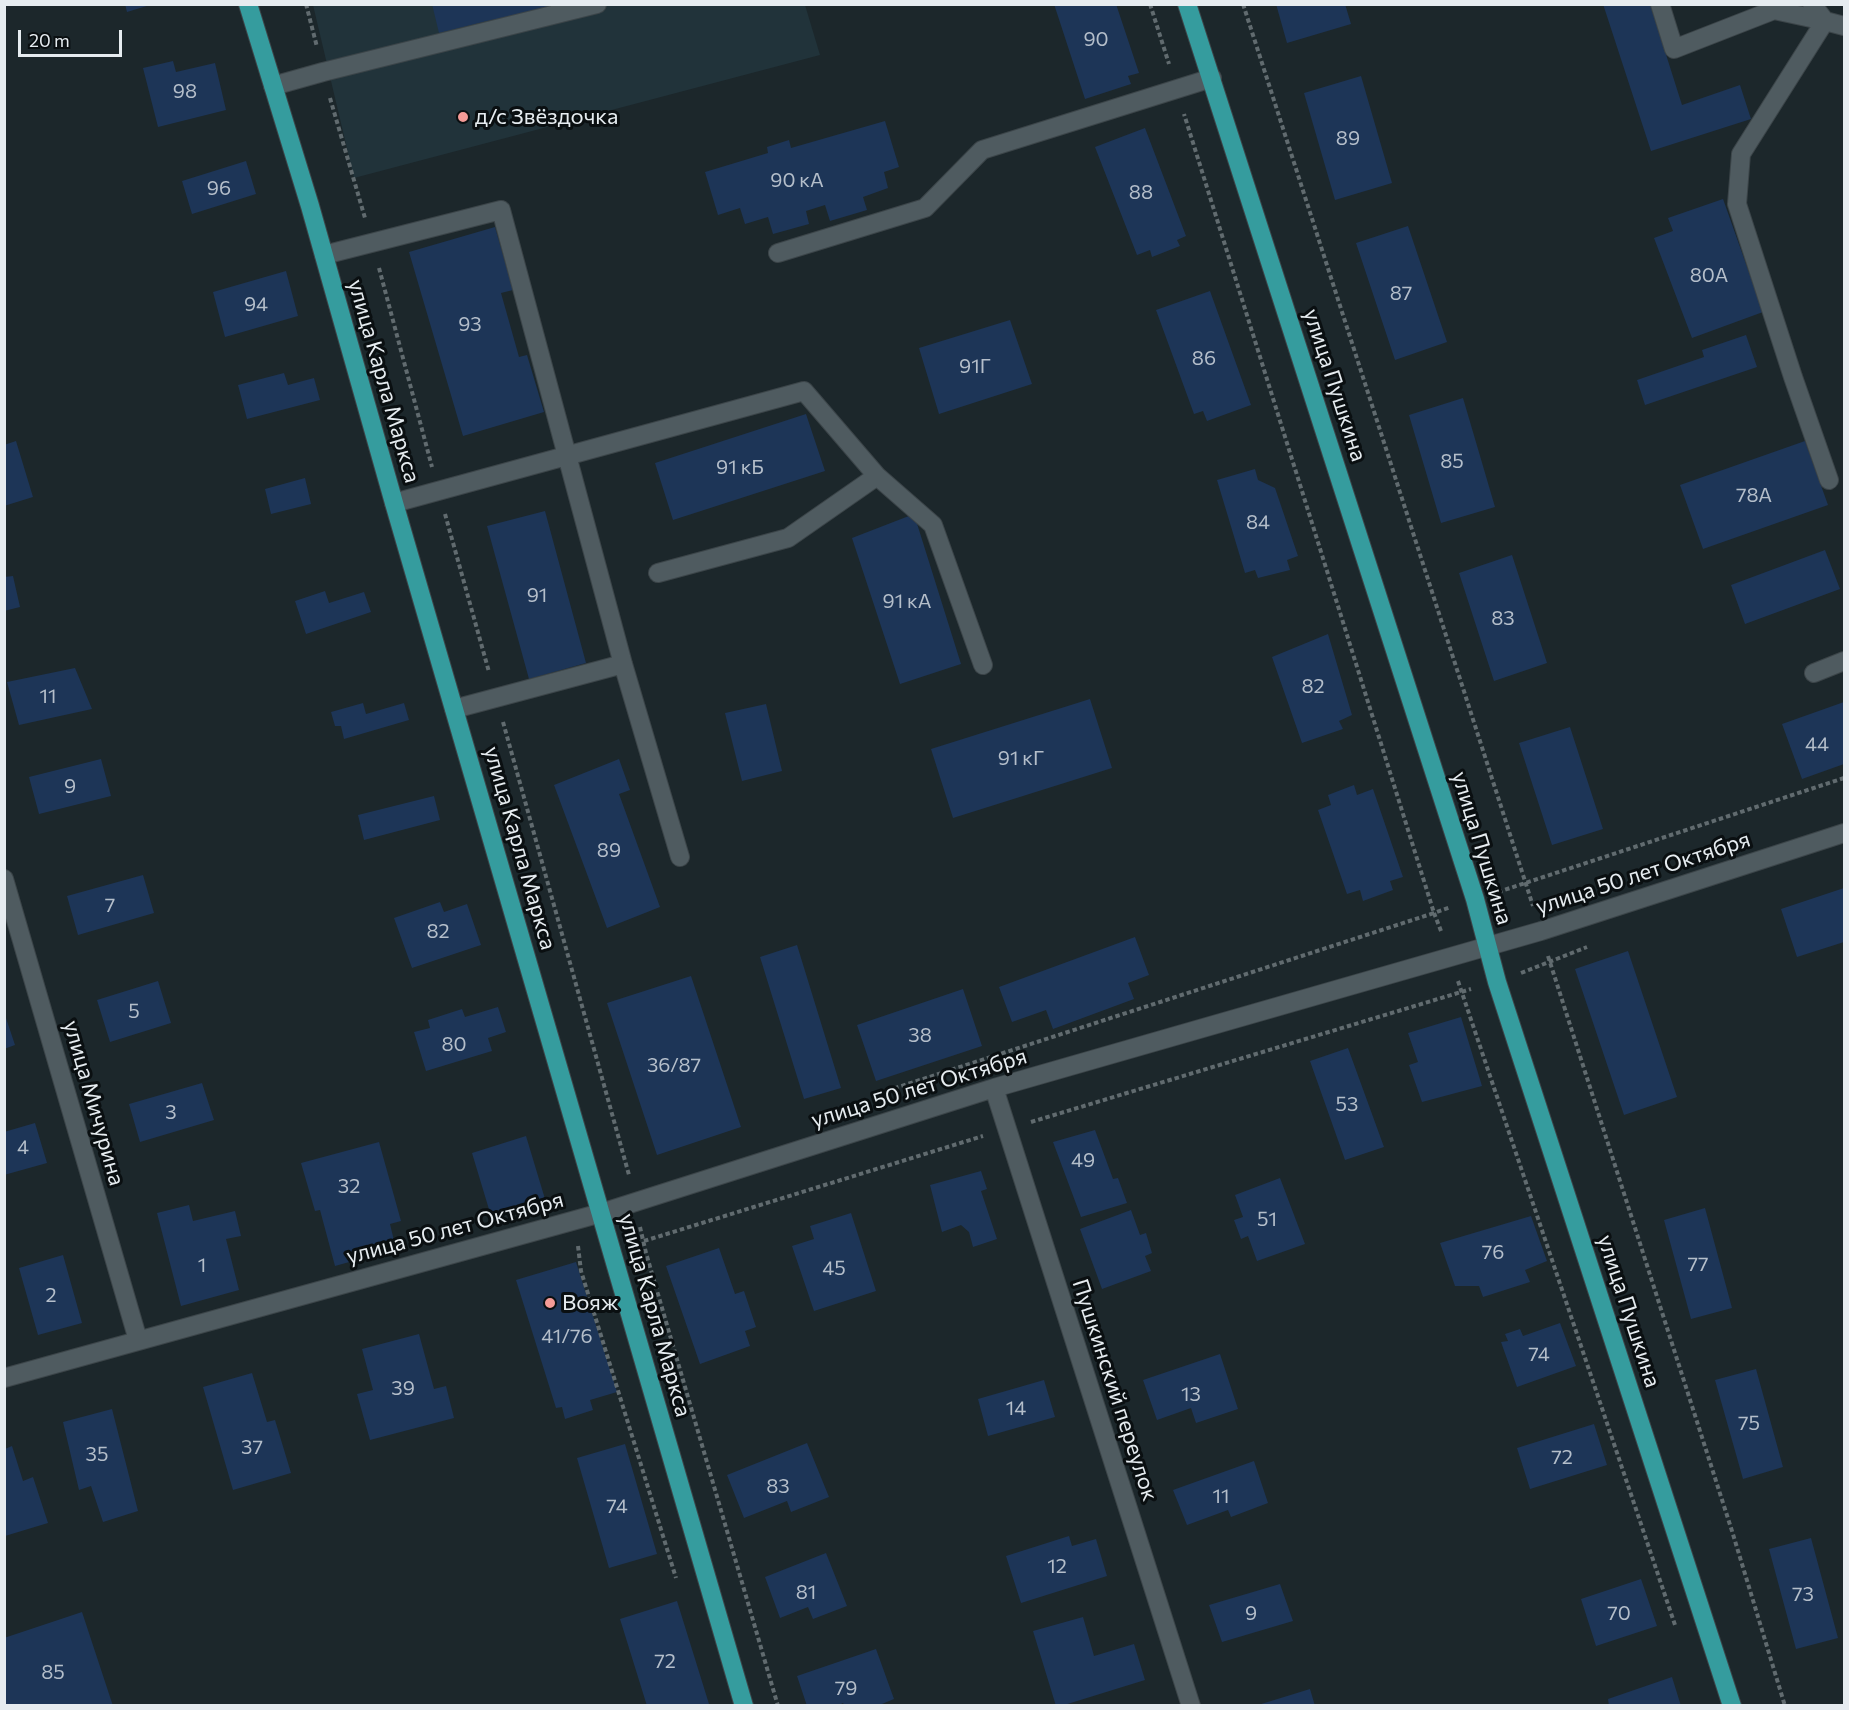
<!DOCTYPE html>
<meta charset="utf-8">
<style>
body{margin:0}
#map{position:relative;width:1849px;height:1710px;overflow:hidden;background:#1c272b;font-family:Commissioner,sans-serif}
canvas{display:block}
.frame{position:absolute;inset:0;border:6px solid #e6ecf0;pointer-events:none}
.scale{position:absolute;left:18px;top:30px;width:104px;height:27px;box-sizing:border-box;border:3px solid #e6ecf0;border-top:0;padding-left:8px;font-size:18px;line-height:21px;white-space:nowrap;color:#e6ecf0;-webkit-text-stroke:4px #0a0f11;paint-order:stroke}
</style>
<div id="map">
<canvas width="1849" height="1710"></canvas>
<div class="frame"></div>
<div class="scale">20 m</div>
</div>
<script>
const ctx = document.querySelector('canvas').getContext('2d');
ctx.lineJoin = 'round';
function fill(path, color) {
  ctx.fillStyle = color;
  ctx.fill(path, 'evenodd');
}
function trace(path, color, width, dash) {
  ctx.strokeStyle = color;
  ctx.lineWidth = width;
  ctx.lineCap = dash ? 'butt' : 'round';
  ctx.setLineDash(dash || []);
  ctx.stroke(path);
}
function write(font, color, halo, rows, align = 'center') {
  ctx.font = font + ' Commissioner,sans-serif';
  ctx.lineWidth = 6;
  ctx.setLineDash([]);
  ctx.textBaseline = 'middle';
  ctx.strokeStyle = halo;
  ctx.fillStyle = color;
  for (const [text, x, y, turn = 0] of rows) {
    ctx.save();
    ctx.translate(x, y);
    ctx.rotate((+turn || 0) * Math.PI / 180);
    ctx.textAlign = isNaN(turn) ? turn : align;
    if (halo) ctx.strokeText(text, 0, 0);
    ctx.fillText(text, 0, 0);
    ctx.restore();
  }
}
const built = new Path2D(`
 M313,5H805L820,55L354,178Z`);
const building = new Path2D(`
 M125,4H150V5L127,12Z
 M432,4H597L498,31L495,19L439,33Z
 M1054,4H1116L1139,73L1128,76L1131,84L1085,99Z
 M1276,4H1345L1351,24L1287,43Z
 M1603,4H1650L1682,105L1740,85L1751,119L1651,151Z
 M173,61L176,72L215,63L226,110L158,127L143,68Z
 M1361,76L1392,183L1335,200L1304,93Z
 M885,121L899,167L884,172L888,188L863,197L867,210L830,221L825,205L806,211L809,224L773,234L768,217L745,224L740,208L718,215L705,172L768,153L767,147L789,140L791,148Z
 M1145,128L1186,236L1177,240L1180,246L1152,257L1150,250L1137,255L1095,147Z
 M246,161L256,194L192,214L182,181Z
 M1723,199L1763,312L1692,338L1654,238L1673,231L1668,218Z
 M1408,226L1447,342L1395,360L1356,243Z
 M495,227L513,290L501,293L519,357L527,355L544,412L463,436L409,252Z
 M286,271L298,316L225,337L213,292Z
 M1210,291L1251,405L1207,421L1203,411L1194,414L1156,310Z
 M1010,320L1032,384L939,414L919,348Z
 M1746,335L1757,367L1645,405L1637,380L1704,357L1702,350Z
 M284,373L288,385L314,378L320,400L247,419L238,385Z
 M1463,398L1495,507L1441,523L1409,415Z
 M806,414L825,471L673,520L655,463Z
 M16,441L33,497L4,506V445Z
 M1805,441L1828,505L1703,549L1680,485Z
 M1255,469L1258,480L1275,488L1298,556L1287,560L1290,570L1258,578L1255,570L1245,573L1217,480Z
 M305,478L311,504L271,514L265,489Z
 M545,511L586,663L529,679L487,526Z
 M914,514L961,664L900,684L852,538Z
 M1825,550L1840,589L1745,624L1731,585Z
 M1512,555L1547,663L1494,681L1459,573Z
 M13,576L20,607L4,611V577Z
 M325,591L329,603L364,592L371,612L306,634L295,601Z
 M1328,634L1352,715L1339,721L1343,729L1302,743L1272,657Z
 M75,668L92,709L19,725L7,682Z
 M1090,699L1112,768L953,818L931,749Z
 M1844,702V764L1802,779L1782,724Z
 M363,703L366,714L404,703L409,720L344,739L341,726H335L331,712Z
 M766,704L782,771L742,781L725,713Z
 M1570,727L1603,829L1552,845L1519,743Z
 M101,759L111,796L39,814L29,777Z
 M619,759L630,790L619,794L660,907L607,928L554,785Z
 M1354,785L1357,795L1373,789L1403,877L1390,881L1393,890L1363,901L1360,890L1347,894L1318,810L1331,805L1328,795Z
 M434,796L440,820L364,840L358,815Z
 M143,875L154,913L78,935L67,896Z
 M1844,888V942L1797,957L1781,909Z
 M440,902L444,912L467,904L481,945L412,968L394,918Z
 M1135,937L1149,975L1128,983L1134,999L1053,1029L1046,1010L1012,1022L999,987Z
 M797,945L841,1088L804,1099L760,957Z
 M1628,951L1677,1097L1624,1115L1575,969Z
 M691,976L741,1127L657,1155L607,1003Z
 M158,981L171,1023L110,1042L97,1000Z
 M963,989L982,1046L876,1081L857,1025Z
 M498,1007L506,1032L488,1038L492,1051L426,1071L414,1032L430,1028L428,1020L462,1009L465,1017Z
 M4,1012L15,1045L4,1049Z
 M1461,1017L1482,1086L1422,1102L1409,1065L1418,1062L1408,1033Z
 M1348,1048L1384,1147L1345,1160L1310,1061Z
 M202,1083L214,1120L140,1142L129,1104Z
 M35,1123L47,1163L4,1175V1132Z
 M1095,1130L1113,1179L1118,1178L1127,1203L1081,1217L1053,1142Z
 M526,1136L545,1199L491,1216L472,1153Z
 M379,1142L401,1221L390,1224L396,1249L335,1266L320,1210L315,1211L301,1163Z
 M981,1171L987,1189L981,1191L997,1239L973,1247L969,1232L961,1225L942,1232L930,1185Z
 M1280,1178L1305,1244L1257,1261L1248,1236L1241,1239L1234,1220L1243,1217L1235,1195Z
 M189,1205L193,1221L235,1211L241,1236L226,1239L239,1290L181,1306L157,1213Z
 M1705,1208L1732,1308L1691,1319L1664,1220Z
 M1131,1210L1140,1235L1146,1233L1152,1253L1145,1256L1151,1271L1102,1289L1080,1229Z
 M851,1213L876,1291L814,1311L792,1246L814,1239L810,1226Z
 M1531,1216L1547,1261L1525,1270L1530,1282L1483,1297L1479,1286H1455L1440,1243Z
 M719,1248L735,1294L744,1291L756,1327L745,1331L750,1346L700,1364L666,1266Z
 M63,1255L82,1323L38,1335L19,1268Z
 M576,1262L617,1392L590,1400L593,1410L565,1419L562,1407L556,1408L516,1280Z
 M1560,1323L1576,1366L1517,1387L1501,1342L1508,1341L1505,1334L1520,1329L1523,1336Z
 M419,1334L434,1389L446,1386L454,1418L370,1440L357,1394L373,1390L362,1349Z
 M1220,1354L1238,1409L1196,1423L1191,1408L1157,1420L1143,1380Z
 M1756,1369L1783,1467L1743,1479L1715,1380Z
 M252,1373L267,1422L275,1420L291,1473L233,1490L203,1387Z
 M1044,1380L1055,1417L988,1436L978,1399Z
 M112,1409L138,1511L103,1522L91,1486L79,1490L63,1422Z
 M1594,1424L1607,1465L1530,1489L1517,1448Z
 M807,1443L829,1497L791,1512L787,1501L744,1518L727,1475Z
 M625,1444L657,1554L609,1568L577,1458Z
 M12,1446L23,1481L33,1477L48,1523L5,1536V1449Z
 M1254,1461L1268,1503L1231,1517L1228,1510L1187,1525L1173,1490Z
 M1069,1536L1072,1546L1096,1539L1107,1576L1021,1603L1006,1556Z
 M1811,1538L1838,1638L1796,1649L1769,1549Z
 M826,1553L847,1606L813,1619L808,1607L780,1618L765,1577Z
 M1641,1579L1657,1626L1596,1646L1581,1599Z
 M1280,1584L1293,1621L1222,1642L1209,1605Z
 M677,1601L709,1704L704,1706H647L620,1619Z
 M82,1612L113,1706H4V1638Z
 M1083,1617L1094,1656L1134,1644L1145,1680L1061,1706H1056L1033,1631Z
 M876,1649L894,1699L877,1706H845L843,1703L837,1706H807L797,1676Z
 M1672,1677L1681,1706H1609L1608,1699Z
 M1310,1689L1315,1706H1258V1705Z`);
const path = new Path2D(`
 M306,4L317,47
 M1150,4L1169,64
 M1243,4L1533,906
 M330,98L365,218
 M379,268L432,467
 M445,514L489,672
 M503,722L629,1175
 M1498,892L1844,778
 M1441,931L1434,913L1451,907
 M1548,956L1732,1531L1785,1706
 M1521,973L1587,947
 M1458,981L1675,1625
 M880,1093L1434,913L1184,114
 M1031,1122L1471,989
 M640,1227L646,1253L778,1706
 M644,1241L983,1136
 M578,1246L581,1271L676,1578`);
const minor = new Path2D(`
 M1660,4L1674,49L1774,10L1825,21L1812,4
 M273,86L323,72L597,4
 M778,253L925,208L982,150L1212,78
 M324,255L501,210L623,664L680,857
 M1829,480L1793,377L1737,204L1741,154L1825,21L1844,26
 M394,503L804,391L877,476L933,525L983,665
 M658,573L788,538L877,476
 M1814,673L1844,661
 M454,709L623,664
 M4,879L138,1340
 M994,1088L1191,1706
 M4,1378L601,1213L994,1088L1541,931L1844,833`);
const major = new Path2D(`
 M248,4L310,206L394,503L744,1706
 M1187,4L1475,899L1497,982L1732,1706`);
const markers = [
 [463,117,6,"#f59b97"],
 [550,1303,6,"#f59b97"]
];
const numberNames = [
 ["90",1096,39],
 ["98",185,91],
 ["89",1348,138],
 ["90 кА",797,180],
 ["96",219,188],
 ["88",1141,192],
 ["80А",1709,275],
 ["87",1401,293],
 ["94",256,304],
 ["93",470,324],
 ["86",1204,358],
 ["91Г",975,366],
 ["85",1452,461],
 ["91 кБ",740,467],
 ["78А",1754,495],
 ["84",1258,522],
 ["91",537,595],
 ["91 кА",907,601],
 ["83",1503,618],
 ["82",1313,686],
 ["11",48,696],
 ["44",1817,744],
 ["91 кГ",1021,758],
 ["9",70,786],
 ["89",609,850],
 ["7",110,905],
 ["82",438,931],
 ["5",134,1011],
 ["38",920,1035],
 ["80",454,1044],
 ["36/87",674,1065],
 ["53",1347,1104],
 ["3",171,1112],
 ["4",23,1147],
 ["49",1083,1160],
 ["32",349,1186],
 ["51",1267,1219],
 ["76",1493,1252],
 ["77",1698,1264],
 ["1",202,1265],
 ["45",834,1268],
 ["2",51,1295],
 ["41/76",567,1336],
 ["74",1539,1354],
 ["39",403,1388],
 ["13",1191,1394],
 ["14",1016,1408],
 ["75",1749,1423],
 ["37",252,1447],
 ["35",97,1454],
 ["72",1562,1457],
 ["83",778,1486],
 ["11",1221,1496],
 ["74",617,1506],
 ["12",1057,1566],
 ["81",806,1592],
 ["73",1803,1594],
 ["9",1251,1613],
 ["70",1619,1613],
 ["72",665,1661],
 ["85",53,1672],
 ["79",846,1688]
];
const poiNames = [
 ["д/с Звёздочка",475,117],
 ["Вояж",562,1303]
];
const streetNames = [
 ["улица Карла Маркса",384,381,74],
 ["улица Пушкина",1335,385,72],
 ["улица Карла Маркса",520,848,74],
 ["улица Пушкина",1482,848,73],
 ["улица 50 лет Октября",1643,873,-18],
 ["улица 50 лет Октября",919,1088,-17],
 ["улица Мичурина",94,1103,74],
 ["улица 50 лет Октября",455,1228,-15],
 ["улица Пушкина",1629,1311,72],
 ["улица Карла Маркса",655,1315,74],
 ["Пушкинский переулок",1115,1390,72]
];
fill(built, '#21333a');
fill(building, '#1d3557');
trace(minor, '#3c4549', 20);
trace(major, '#3c4549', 20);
trace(path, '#616b6f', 4, [4.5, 3]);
trace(minor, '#4f5b60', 18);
trace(major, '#359c9e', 18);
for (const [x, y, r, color] of markers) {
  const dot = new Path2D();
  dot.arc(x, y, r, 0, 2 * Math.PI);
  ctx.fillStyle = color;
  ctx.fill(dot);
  trace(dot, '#0a0f11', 2);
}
write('20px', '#b4beca', null, numberNames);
write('22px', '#e6ecf0', '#0a0f11', poiNames, 'left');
write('22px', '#e6ecf0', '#0a0f11', streetNames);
</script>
